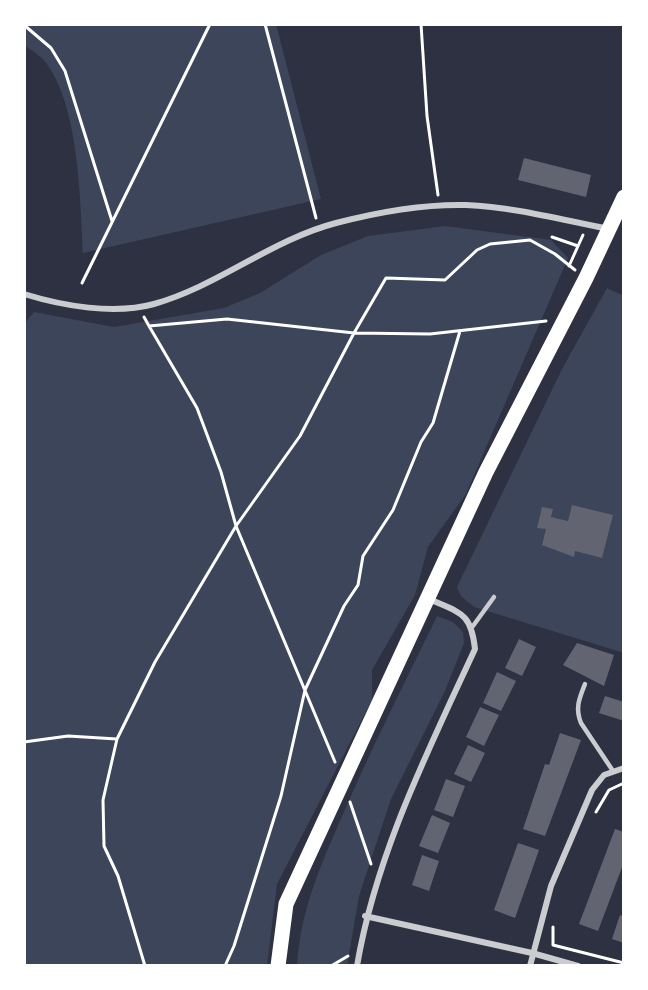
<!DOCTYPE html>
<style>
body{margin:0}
#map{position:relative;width:648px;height:990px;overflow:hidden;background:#2d3142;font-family:"Asap Condensed",sans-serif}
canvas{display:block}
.frame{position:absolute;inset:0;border:26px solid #fff;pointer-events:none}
</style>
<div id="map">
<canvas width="648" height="990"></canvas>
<div class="frame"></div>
</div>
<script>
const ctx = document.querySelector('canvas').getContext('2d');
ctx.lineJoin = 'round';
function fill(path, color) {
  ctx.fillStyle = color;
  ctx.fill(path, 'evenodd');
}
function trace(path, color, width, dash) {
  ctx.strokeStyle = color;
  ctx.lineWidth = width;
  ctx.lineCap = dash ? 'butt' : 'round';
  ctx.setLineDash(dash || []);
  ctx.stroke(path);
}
const green = new Path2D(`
 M24,24H276L321,199L83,253C80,198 79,107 46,63C41,56 31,50 24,45Z
 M445,226L551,240L568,258L466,494L428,547L415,595L372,670V700L277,884L267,966H24V324L34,312L114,327L224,308L260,293L321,255L368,236Z
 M607,288L624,296V653L474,607L461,596L457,587L562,369Z
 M437,616L453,622L463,632L464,643L445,691L391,799L359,896L347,966H297C300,911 321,864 343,814C372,747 405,682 437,616Z`);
const building = new Path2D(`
 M524,158L591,175L586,197L518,180Z
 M572,505L613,515L602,558L575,551L574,557L542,545L546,529L537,528L542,507L553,509L551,517L568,521Z
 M519,639L536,647L522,676L505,668Z
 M577,643L614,655L604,686L563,665Z
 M497,672L516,681L501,711L483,703Z
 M605,696L624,702V721L599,713Z
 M480,707L499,715L484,746L466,737Z
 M560,733L581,740L545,836L523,829L545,764L549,765Z
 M468,745L485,753L471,782L454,774Z
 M446,779L465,786L453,817L434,810Z
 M432,815L450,823L438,853L419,846Z
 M615,829L624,832V862L598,931L579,924Z
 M518,843L539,850L515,918L494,910Z
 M422,855L439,861L429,891L412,885Z
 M620,915L624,917V943L612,939Z`);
const path = new Path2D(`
 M265,24L316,218
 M421,24L427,116L438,195
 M24,25L51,48L65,71L112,221
 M552,237L578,246
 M569,266L583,235
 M82,283L210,24
 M144,317L149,326L227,319L354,333L300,436L236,526L155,662L117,739L103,800L104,846L118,876L145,966
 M546,321L430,334L354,333L386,278L445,280L477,250L490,244L530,240L555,254L575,270
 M149,326L197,408L221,472L236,526L335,762
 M24,742L68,736L117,739
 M350,802L371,864
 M596,812L609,790L624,783
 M553,927V945L624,963
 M225,966L234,946L281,796L305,690L344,606L358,585L363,556L393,510L421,442L433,423L460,331
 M331,966L348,956`);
const service = new Path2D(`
 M473,626L494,597
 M585,684C579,699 575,708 581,723L613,771`);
const minor = new Path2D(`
 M24,294C63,306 114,315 154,304C218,286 271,240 336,223C378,212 423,204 466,205C514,207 562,220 609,229
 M365,916L532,953L578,966
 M357,966C376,854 428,751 475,649C471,612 460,613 429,599
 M530,966L551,886L592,790L604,775L624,768`);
const primary = new Path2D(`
 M278,966L286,904L486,472L586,278L624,197`);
fill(green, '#3c4559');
fill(building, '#626471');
trace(path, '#fff', 3);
trace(service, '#caccd0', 4.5);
trace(minor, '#caccd0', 6);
trace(primary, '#fff', 15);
</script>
